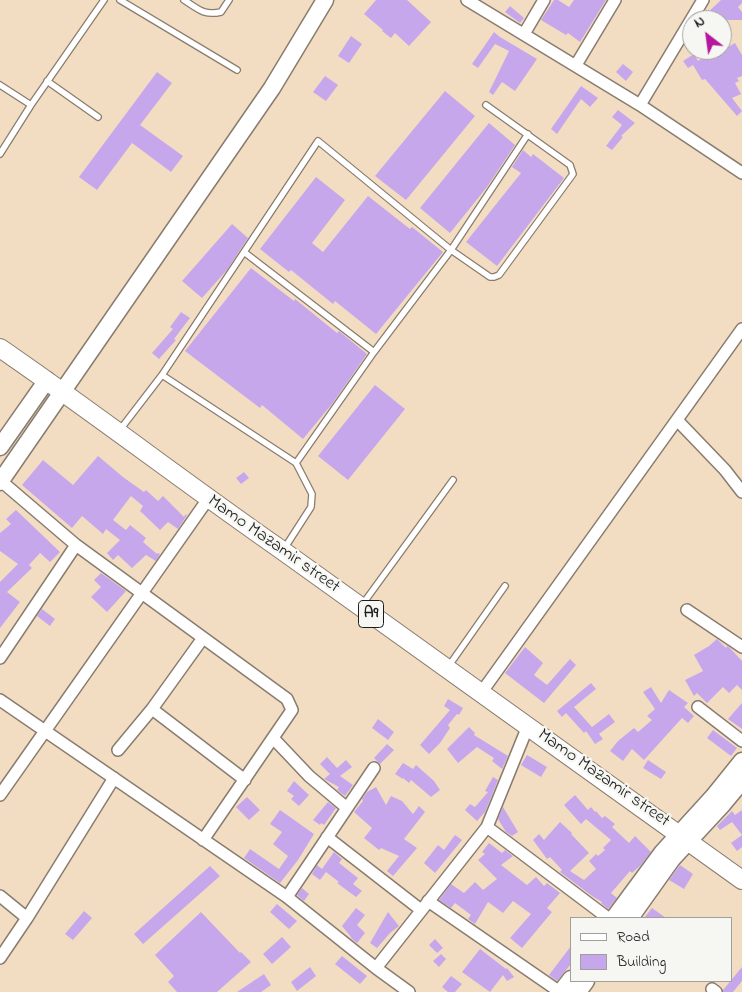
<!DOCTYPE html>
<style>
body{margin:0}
#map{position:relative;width:742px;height:992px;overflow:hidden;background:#f3ddc2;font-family:"Indie Flower",sans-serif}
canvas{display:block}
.legend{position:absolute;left:570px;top:917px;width:162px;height:65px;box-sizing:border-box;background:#f6f6f2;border:1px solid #9f9f9c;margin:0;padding:6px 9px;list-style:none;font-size:15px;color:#1c1c1c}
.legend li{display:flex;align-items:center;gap:10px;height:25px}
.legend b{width:25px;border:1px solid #9f9f9c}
.north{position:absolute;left:682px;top:10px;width:50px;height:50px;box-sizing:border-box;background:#f6f6f2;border:1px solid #9f9f9c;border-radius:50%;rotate:330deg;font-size:14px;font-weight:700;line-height:20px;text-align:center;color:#1c1c1c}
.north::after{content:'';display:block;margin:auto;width:18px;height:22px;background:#b5179e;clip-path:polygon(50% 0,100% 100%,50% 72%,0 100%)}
</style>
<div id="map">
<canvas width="742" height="992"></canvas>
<ul class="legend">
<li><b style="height:6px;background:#fff"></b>Road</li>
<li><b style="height:14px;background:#c7a7eb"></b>Building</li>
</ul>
<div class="north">N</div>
</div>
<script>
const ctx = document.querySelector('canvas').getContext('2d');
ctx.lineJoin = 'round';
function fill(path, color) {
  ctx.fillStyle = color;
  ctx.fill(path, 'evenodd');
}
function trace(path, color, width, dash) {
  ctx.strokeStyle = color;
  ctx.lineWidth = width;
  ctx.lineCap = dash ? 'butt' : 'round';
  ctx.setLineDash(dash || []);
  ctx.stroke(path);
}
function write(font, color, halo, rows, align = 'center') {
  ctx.font = font + ' "Indie Flower",sans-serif';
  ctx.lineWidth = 4.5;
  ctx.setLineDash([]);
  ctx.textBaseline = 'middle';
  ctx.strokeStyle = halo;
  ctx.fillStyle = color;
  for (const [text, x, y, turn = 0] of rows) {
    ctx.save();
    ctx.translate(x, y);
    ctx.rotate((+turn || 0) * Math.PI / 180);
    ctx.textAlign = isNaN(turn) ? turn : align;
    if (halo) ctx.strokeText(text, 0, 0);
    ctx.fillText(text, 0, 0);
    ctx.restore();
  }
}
const building = new Path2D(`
 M376,0H407L431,22L409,46L395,33L391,38L382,31L383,30L364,14Z
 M554,0H558L569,7L574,0H606L580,42L568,33L566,35L541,20Z
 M721,0H742V3L738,7L742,12V20H708L704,16Z
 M510,6L524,18L520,23L505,12Z
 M494,32L500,37L537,59L515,91L502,82L493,95L489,92L509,51L495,44L478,68L472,64Z
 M351,36L362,44L349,63L338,56Z
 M735,43L742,55V76L737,78L739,81L735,83L741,94L732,98L742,111L737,116L705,79L702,80L693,65L688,68L683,61L694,54L698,61L715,50L718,53Z
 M623,64L633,72L626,81L616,72Z
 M157,72L172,83L140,125L183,156L171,172L132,143L97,190L79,177Z
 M325,76L338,85L326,101L313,92Z
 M581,86L598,98L590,107L581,99L557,134L551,129Z
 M445,91L475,116L406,200L375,176Z
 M618,110L635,123L621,136L623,137L612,150L606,146L622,125L612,117Z
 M489,123L515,145L487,187L450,233L420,208Z
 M523,150L531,157L533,154L564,178L497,266L466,242L521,173L512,167Z
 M316,177L345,200L312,243L323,252L368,196L410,229L412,227L443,252L376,334L335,301L333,304L291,270L289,272L260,249Z
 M232,224L248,238L227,270L202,298L182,281Z
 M251,268L294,301L295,299L337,333L339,331L367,354L332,404L303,439L262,405L260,408L185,351Z
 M181,312L190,318L174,339L176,340L159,359L152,353L173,329L170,327Z
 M375,385L405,409L348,480L318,456Z
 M98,456L123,477L144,492L146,490L158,501L163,496L184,517L186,514L187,515L178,529L168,522L160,530L140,511L143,506L131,496L113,520L126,530L130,525L146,538L143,542L157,554L158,553L160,554L156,561L146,555L132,568L118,555L113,560L107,553L120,540L106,529L103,534L82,516L72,528L22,485L43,460L73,485Z
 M244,472L249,478L241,484L236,478Z
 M16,510L60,552L50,562L40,553L29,565L32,568L7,592L20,602L0,628V582L18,564L0,551V533L11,524L6,519Z
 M101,573L126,591L107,612L91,597L101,587L94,580Z
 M42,609L55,619L50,626L37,616Z
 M717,639L726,648L727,646L730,648L742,661V690L737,685L729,693L723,687L707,703L697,693L694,696L685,680L703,671L694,655L709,646Z
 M525,647L543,663L534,675L547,685L570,659L576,665L544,703L505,673Z
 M591,683L596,689L574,707L592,727L609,714L615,722L599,734L603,739L595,744L586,731L584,733L566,713L562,717L557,711Z
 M651,687L661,703L669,690L688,703L684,707L694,716L688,723L682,718L644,760L632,749L623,761L610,751L618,741L634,728L638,732L652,720L647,716L655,709L643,692Z
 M448,699L463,708L459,715L457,714L448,725L450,728L440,743L429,754L420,745L450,710L444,706Z
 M742,703V729L728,719Z
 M378,719L394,732L388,740L372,728Z
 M469,727L475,733L474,735L508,756L502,769L492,761L494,758L477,747L458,763L447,749Z
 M713,730L737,748L731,756L707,738Z
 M387,744L394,750L380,764L374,758Z
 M527,755L547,767L541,777L521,765Z
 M327,757L337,768L346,760L352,767L340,776L353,785L345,796L337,790L339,787L324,779L330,774L320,764Z
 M648,760L666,772L661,779L643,768Z
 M403,763L413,769L416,765L434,781L440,790L431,797L411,780L409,783L403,778V779L395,774Z
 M493,777L498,780L485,812L477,821L465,810L470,804L475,807L488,792L485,791Z
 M294,781L309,795L299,806L291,799L294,796L287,791Z
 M376,787L386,805L391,796L402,801L413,814L419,806L425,812L404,839L417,848L393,876L387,871L399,856L381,848L379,850L364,838L372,828L354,812L363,801L362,799L367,792Z
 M575,795L588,810L591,807L595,812L596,811L602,818L605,816L615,824L612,827L629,843L635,836L651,852L640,866L632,873L630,871L611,893L617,898L608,909L601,903L602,902L592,896L560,872L562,870L550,857L547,859L533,840L539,834L544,840L560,822L572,833L571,834L589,853L570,871L584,880L596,869L589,861L596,854L598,856L605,850L603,848L611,840L586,819L581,824L564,805Z
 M247,797L260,810L249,820L236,807Z
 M328,802L336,808L324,825L321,823L320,825L313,820Z
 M503,807L518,832L512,836L506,832L498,819Z
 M280,810L314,834L298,860L280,883L244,858L250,849L279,869L288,856L273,844L282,832L270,824Z
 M742,810V847L737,851L731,843L742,835L732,822L720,830L717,826L732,811L735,815Z
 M455,835L462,840L435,873L424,863L438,845L444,850Z
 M489,843L502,853L505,850L513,856L501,865L527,885L536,877L544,886L547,883L560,893L547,908L552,912L522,948L510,938L531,914L513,901L503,913L488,902L475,924L468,919L471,915L455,903L451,908L439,900L451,884L464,893L475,882L483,890L497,879L478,860L485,854L482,852Z
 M334,852L342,859L339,863L358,878L353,884L362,891L356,897L337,883L339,882L326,872L320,880L312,874L317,865L322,869Z
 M680,865L693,874L684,889L669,880Z
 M210,866L220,876L143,944L134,934Z
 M302,888L309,894L304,901L297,895Z
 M277,904L297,921L289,929L270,912Z
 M356,908L365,915L357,925L365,933L357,943L351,938V937L342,926Z
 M652,908L666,918H644Z
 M84,911L92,918L73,940L65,934Z
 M201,912L240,953L241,952L251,962L217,992H177L168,982L174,976L155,955Z
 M388,912L399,926L390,933L377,948L370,943Z
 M282,937L291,947L272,964L263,954Z
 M435,939L443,948L437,953L429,945Z
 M571,946V964L557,981L549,975Z
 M480,949L506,969L507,968L514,977L507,981L503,975L490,992L462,972Z
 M441,954L446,959L439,967L433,961Z
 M342,956L367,976L360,984L335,964Z
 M310,967L316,976L297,991L291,982Z
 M742,967V981L733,992H723V990Z
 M264,974L271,985L261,992H237Z
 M451,976L462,984L455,992H448L442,987Z`);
const lane = new Path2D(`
 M120,0L237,70
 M184,0C198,9 204,16 221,12L229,0
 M47,81L98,117
 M0,85L31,105
 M0,154L31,105L104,0
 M244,252L374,352
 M162,375L296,463L312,494L311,507L284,549
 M119,431L162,375L318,141L451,250L490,277H494L499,275L573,174L570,165L486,105
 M296,463L374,352L451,250L528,134
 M362,605L453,480
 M448,667L505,586`);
const street = new Path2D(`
 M467,0L640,105L742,173
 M524,34L544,0
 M576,65L615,0
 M640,105L703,0
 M677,420L725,470L742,492
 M1,481L76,545L287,699L292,710L203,840
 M687,610L742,647
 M0,658L76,545
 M481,693L742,329
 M0,700L287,897L376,968L409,992
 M698,707L742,741
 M152,709L245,780
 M273,738L309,776L347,808
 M118,750L152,709L203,638
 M0,795L208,499
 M487,827L608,918
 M327,837L421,910
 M0,896L27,918
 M287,897L374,768
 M428,901L560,992
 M0,958L27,918L114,778
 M376,968L487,827L528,726
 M712,989L716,992`);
const secondary = new Path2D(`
 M0,447L47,380
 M0,482L272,88L325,0
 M614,918L662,853L713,797L742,761
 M630,918L672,859L723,804L742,781
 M561,992L571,979
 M578,992L586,981`);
const primary = new Path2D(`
 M0,348C96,414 188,485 283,551L742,880`);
const shields = [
 [371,614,25]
];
const shieldNames = [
 ["A9",371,614]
];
const streetNames = [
 ["Mamo Mazamir street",273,545,35],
 ["Mamo Mazamir street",603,779,35]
];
fill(building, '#c7a7eb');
trace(lane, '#887c6f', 8);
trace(street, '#887c6f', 14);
trace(secondary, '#887c6f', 19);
trace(primary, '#887c6f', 20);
trace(lane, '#fff', 5.5);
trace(street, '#fff', 11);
trace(secondary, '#fff', 16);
trace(primary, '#fff', 18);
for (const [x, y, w] of shields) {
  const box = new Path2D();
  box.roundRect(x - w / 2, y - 13.5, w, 27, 4);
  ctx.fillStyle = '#f6f6f2';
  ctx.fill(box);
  trace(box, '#1c1c1c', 1);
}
write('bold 16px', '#1c1c1c', null, shieldNames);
write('18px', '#1c1c1c', '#f6f6f2', streetNames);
</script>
